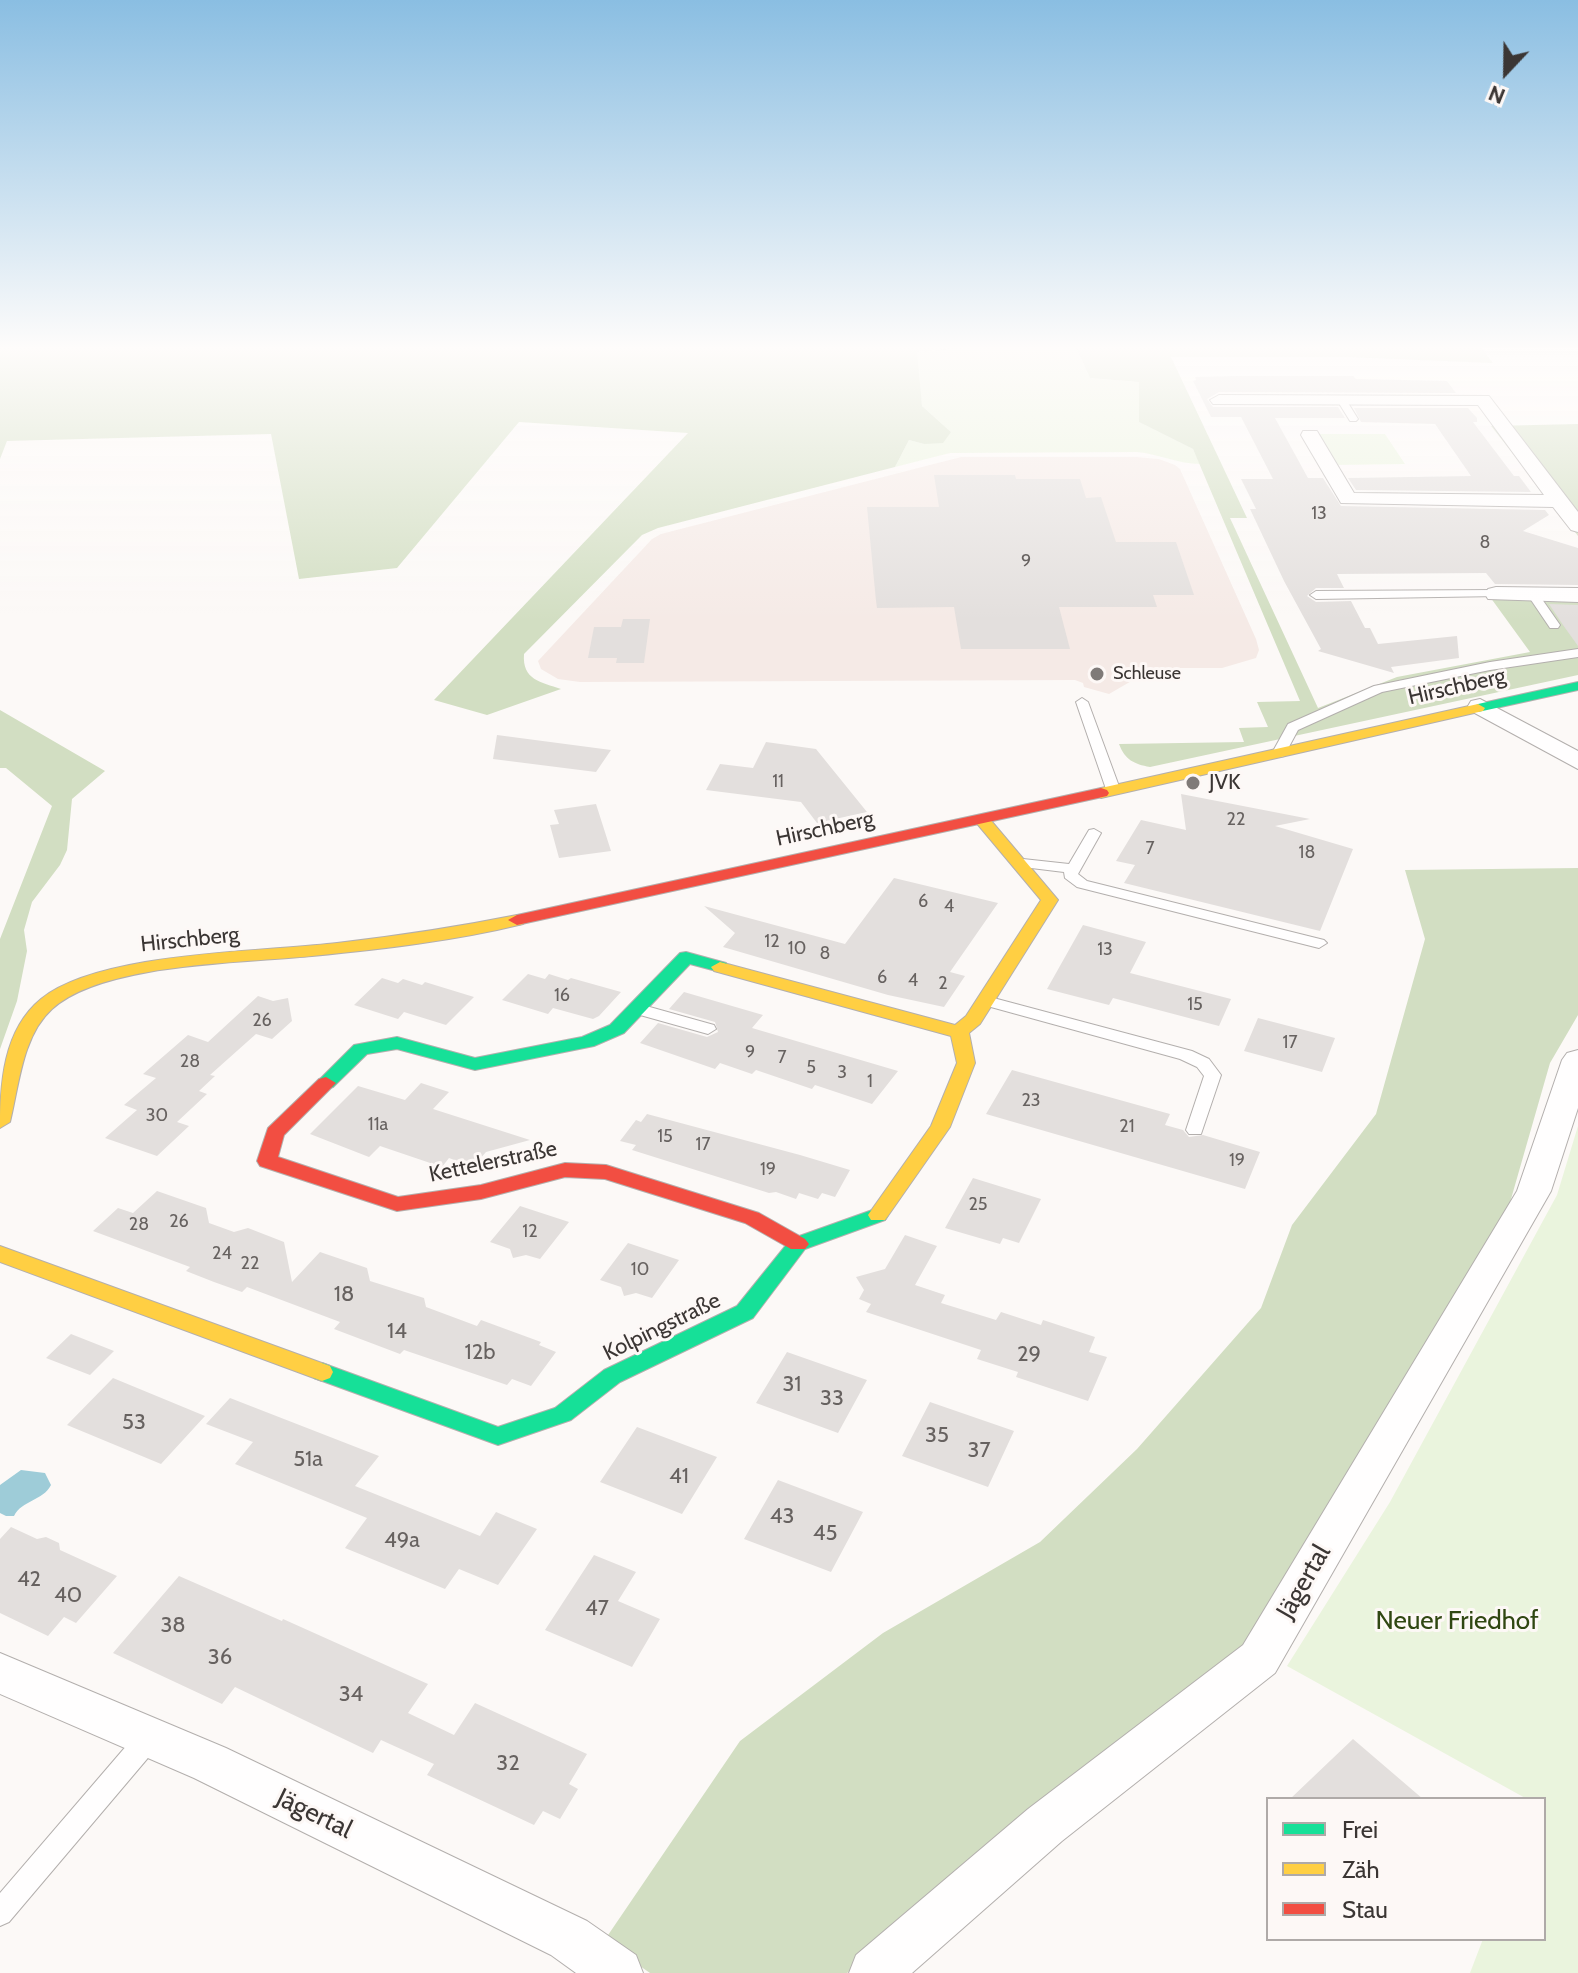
<!DOCTYPE html>
<meta charset="utf-8">
<style>
body{margin:0}
#map{position:relative;width:1578px;height:1973px;overflow:hidden;background:#fcf9f7;font-family:Cabin,sans-serif}
canvas{display:block}
.legend{position:absolute;left:1266px;top:1797px;width:280px;height:144px;box-sizing:border-box;background:#fdf8f6;border:2px solid #afaaa8;margin:0;padding:10px 14px;list-style:none;font-size:24px;color:#3b3634}
.legend li{display:flex;align-items:center;gap:16px;height:40px}
.legend b{width:40px;border:2px solid #afaaa8}
.north{position:absolute;left:1466px;top:32px;width:80px;height:80px;-webkit-text-stroke:6px #fdf8f6;paint-order:stroke;rotate:202deg;font-size:22px;font-weight:700;line-height:32px;text-align:center;color:#3b3634}
.north::after{content:'';display:block;margin:auto;width:28px;height:36px;background:#3b3634;clip-path:polygon(50% 0,100% 100%,50% 72%,0 100%)}
</style>
<div id="map">
<canvas width="1578" height="1973"></canvas>
<ul class="legend">
<li><b style="height:10px;background:#16e098"></b>Frei</li>
<li><b style="height:10px;background:#ffcf43"></b>Zäh</li>
<li><b style="height:10px;background:#f24e42"></b>Stau</li>
</ul>
<div class="north">N</div>
</div>
<script>
const ctx = document.querySelector('canvas').getContext('2d');
ctx.lineJoin = 'round';
function fill(path, color) {
  ctx.fillStyle = color;
  ctx.fill(path, 'evenodd');
}
function trace(path, color, width, dash) {
  ctx.strokeStyle = color;
  ctx.lineWidth = width;
  ctx.lineCap = dash ? 'butt' : 'round';
  ctx.setLineDash(dash || []);
  ctx.stroke(path);
}
function write(font, color, halo, rows, align = 'center') {
  ctx.font = font + ' Cabin,sans-serif';
  ctx.lineWidth = 6;
  ctx.setLineDash([]);
  ctx.textBaseline = 'middle';
  ctx.strokeStyle = halo;
  ctx.fillStyle = color;
  for (const [text, x, y, turn = 0] of rows) {
    ctx.save();
    ctx.translate(x, y);
    ctx.rotate((+turn || 0) * Math.PI / 180);
    ctx.textAlign = isNaN(turn) ? turn : align;
    if (halo) ctx.strokeText(text, 0, 0);
    ctx.fillText(text, 0, 0);
    ctx.restore();
  }
}
const built = new Path2D(`
 M961,457H1136L1159,459L1175,465L1180,469L1256,639L1259,650L1256,658L1222,668H1154L1109,694L1084,687L1083,683L1075,680L580,682L558,679L541,669L538,661L652,539L661,534Z`);
const green = new Path2D(`
 M995,345H1075L1090,378L1139,382V422L1193,449L1200,464C1179,464 1158,454 1137,452L950,453L895,467L909,440L924,444L951,432L922,406L916,352Z
 M1317,434H1385L1405,464L1335,465Z
 M1578,1126V1973H1470L1483,1939H1544V1799H1527L1287,1666L1390,1502L1557,1195Z`);
const forest = new Path2D(`
 M0,345H995L917,352L922,406L951,432L943,443L924,444L909,440L895,467L658,528L642,535L524,654C522,680 541,682 561,689L487,715L434,700L688,433L519,422L397,568L299,579L271,434L7,441L0,459Z
 M1075,345H1479L1493,363L1346,357H1171L1247,518H1230L1318,708L1397,677L1530,652L1485,590H1578V675L1150,767C1134,764 1125,760 1119,744L1244,742L1239,728L1268,727L1257,702L1300,701L1193,449L1139,422V382L1090,378Z
 M1578,424V536L1491,426Z
 M0,710L105,771L72,799L67,850L60,865L32,902L24,930L27,951L17,1001L0,1049V939L52,806L6,768H0Z
 M1578,868V1015L1550,1063L1509,1206L1241,1653L847,1973H650L604,1941L740,1741L883,1633L1040,1542L1137,1449L1261,1308L1292,1225L1376,1114L1425,939L1405,870Z`);
const water = new Path2D(`
 M21,1470L45,1473L51,1485C43,1501 22,1500 14,1516H6L0,1513V1485Z`);
const building = new Path2D(`
 M1237,376H1353L1356,379L1447,381L1456,393L1219,392L1207,399L1213,407H1338L1345,418H1275L1308,478H1323L1341,506L1545,510L1549,515L1523,531L1578,548V585L1495,584L1486,573L1337,574L1344,588H1316L1307,596L1316,602L1351,601L1365,628H1370L1378,644L1457,636L1459,658L1391,667L1394,673L1318,651L1321,649L1284,581L1250,509H1256L1241,479H1273L1241,417H1211L1193,381L1196,380L1195,377Z
 M1354,408H1468L1477,418V422H1473L1514,476H1519L1531,492L1356,490L1348,478L1471,476L1435,424L1361,422Z
 M934,475H1015L1016,479H1080L1086,498L1101,497L1116,542H1176L1194,595H1153L1157,607H1059L1070,649H961L954,607L877,608L876,601L867,507H939Z
 M1549,604L1578,605V646L1563,625Z
 M623,619H650L644,663H616L617,658H588L594,627H621Z
 M497,735L611,750L596,772L493,759Z
 M766,742L816,749L867,812L817,823L801,802L706,790L720,764L753,768Z
 M1181,794L1310,819L1275,826L1353,849L1320,931L1124,883L1135,865L1116,861L1141,820L1186,830Z
 M596,804L611,851L559,858L550,825L559,824L554,810Z
 M894,878L998,903L950,972L965,976L944,1007L888,995L723,947L735,933L704,906L845,944Z
 M1083,925L1146,942L1130,973L1231,999L1219,1026L1113,998L1109,1005L1047,989Z
 M528,974L545,979L549,974L568,980L571,978L621,992L599,1016L593,1019L553,1008L548,1014L502,1000Z
 M382,978L398,983L403,979L422,985L425,982L474,997L446,1025L404,1012L398,1019L354,1005Z
 M684,992L763,1015L752,1028L898,1071L872,1104L815,1085L812,1089L756,1070L752,1074L720,1063L715,1069L640,1043L658,1023L707,1037L718,1032L715,1022L669,1009Z
 M258,996L273,1001L288,998L292,1021L272,1039L256,1034L210,1075L215,1076L199,1091L207,1094L177,1122L189,1126L157,1156L105,1138L137,1110L124,1105L156,1078L143,1074L188,1035L208,1042Z
 M1258,1018L1335,1038L1322,1072L1244,1051Z
 M1012,1070L1170,1114L1165,1125L1183,1130L1189,1137L1203,1135L1260,1152L1245,1189L986,1114Z
 M421,1083L449,1092L433,1109L530,1140L486,1152L473,1167L449,1158L442,1167L380,1146L369,1157L310,1134L358,1086L405,1100Z
 M647,1114L800,1155L850,1170L835,1197L822,1193L818,1199L799,1193L796,1199L776,1192L769,1193L632,1150L636,1145L620,1141L636,1120L641,1122Z
 M973,1178L1041,1199L1019,1243L1003,1238L1000,1244L945,1228Z
 M157,1191L206,1208L209,1223L234,1232L248,1228L284,1242L292,1282L320,1252L367,1268L370,1281L424,1298L426,1307L477,1326L481,1320L541,1342L539,1345L556,1352L531,1386L512,1379L507,1385L404,1350L400,1354L334,1329L340,1322L247,1287L242,1292L214,1282L186,1271L190,1267L93,1231L118,1208L133,1213Z
 M520,1206L569,1222L540,1259L526,1255L513,1258L510,1249L490,1242Z
 M905,1235L937,1246L915,1285L945,1295L941,1303L996,1320L1001,1312L1041,1325L1043,1320L1095,1337L1089,1352L1107,1357L1088,1401L1016,1377L1018,1372L977,1359L981,1350L866,1312L871,1304L859,1299L864,1290L856,1277L885,1269Z
 M628,1243L679,1260L652,1298L636,1293L624,1296L621,1287L600,1280Z
 M71,1334L114,1351L90,1375L46,1358Z
 M787,1352L867,1380L838,1433L756,1403Z
 M113,1378L205,1416L161,1464L67,1425Z
 M230,1398L379,1456L355,1486L480,1536L496,1512L537,1529L498,1585L459,1569L445,1589L345,1548L367,1518L235,1464L253,1442L206,1424Z
 M930,1402L1014,1431L988,1487L902,1456Z
 M637,1427L717,1457L682,1514L600,1482Z
 M778,1480L863,1512L831,1572L744,1539Z
 M11,1527L37,1539L46,1537L59,1543L60,1550L117,1576L76,1623L64,1617L48,1636L0,1613V1539Z
 M594,1555L636,1572L618,1601L660,1619L632,1667L545,1630Z
 M179,1576L282,1621L283,1619L428,1684L408,1713L454,1735L475,1703L587,1754L569,1784L578,1789L560,1819L543,1811L534,1825L427,1775L434,1764L381,1740L373,1753L235,1687L222,1704L113,1653Z
 M1353,1739L1423,1799H1290Z`);
const lane = new Path2D(`
 M1339,398H1345L1358,419L1356,421H1350L1337,400Z
 M1496,590L1500,592V596L1316,599L1310,595L1316,591Z
 M1533,590L1537,592L1560,625L1558,628H1550L1548,625L1527,594Z
 M1578,649V657L1490,670L1382,692L1298,730L1284,756L1279,757L1272,753L1288,724L1374,686L1490,662Z
 M1082,698L1088,702L1120,789L1118,792H1108L1106,789L1076,702Z
 M1094,829L1101,833L1078,874L1087,881L1324,940L1327,943L1319,948L1077,887L1065,878L1064,872L1023,867L1016,863L1023,859L1069,864L1089,830Z
 M986,996L1192,1051L1209,1059L1221,1075L1201,1134H1189L1186,1130L1204,1076L1197,1067L1180,1059L980,1004L978,1001L980,998Z
 M639,1004L714,1025L716,1029L708,1034L633,1013L631,1009L633,1005Z
 M149,1727L158,1730L161,1738L158,1746L9,1922L0,1926V1893L140,1730Z`);
const street = new Path2D(`
 M1219,395L1489,396L1578,512V532L1571,530L1553,507L1341,503L1301,435L1303,431H1317L1354,493L1544,495L1478,405L1213,404L1210,400Z
 M1496,587L1578,588V602L1488,599L1485,594L1488,589Z
 M1480,699L1578,751V769L1471,711L1468,706L1471,701Z
 M1578,1050V1108L1551,1191L1275,1673L1062,1841L912,1973H849L856,1955L1028,1809L1243,1645L1517,1191L1562,1060L1567,1053Z
 M0,1653L226,1748L587,1921L636,1955L643,1973H576L551,1955L194,1778L0,1694Z`);
const fast = new Path2D(`
 M1578,682V690L1478,712L1471,708L1478,704Z
 M686,952L726,963L729,967L720,972L690,964L624,1033L594,1046L475,1070L397,1049L367,1054L333,1087L326,1089L316,1083L354,1045L397,1037L475,1058L582,1037L610,1025L680,953Z
 M878,1208L885,1210L888,1215L885,1220L805,1249L753,1318L620,1382L571,1420L498,1445L314,1378L311,1372L314,1366L322,1363L498,1427L555,1408L604,1370L737,1306L791,1239Z`);
const slow = new Path2D(`
 M1478,704L1485,708L1483,711L1101,798L1093,793L1101,788Z
 M982,815L988,817L1058,900L980,1024L969,1033L975,1063L950,1127L885,1220H871L868,1215L931,1126L957,1063L951,1036L714,971L711,967L720,962L955,1025L966,1016L1041,900L974,820Z
 M517,915L523,916L526,920L523,924C454,941 382,949 312,956C244,963 102,963 52,1009C22,1036 19,1086 10,1122L0,1128C0,1084 3,1030 41,999C99,952 260,952 337,943C397,936 457,927 517,915Z
 M0,1246L330,1366L333,1372L330,1378L322,1381L314,1378L0,1262Z`);
const jam = new Path2D(`
 M1101,788L1107,790L1109,793L1107,796L517,925L508,920L517,915Z
 M326,1077L336,1083L284,1135L278,1157L398,1197L481,1185L565,1163L606,1165L759,1213L805,1239L809,1244L805,1249H791L745,1223L605,1179L565,1177L481,1199L397,1211L260,1166L257,1161L268,1128L319,1079Z`);
const markers = [
 [1097,674,8,"#7f7a78"],
 [1193,783,8,"#7f7a78"]
];
const numberNames = [
 ["13",1319,514],
 ["8",1485,543],
 ["9",1026,562],
 ["11",778,782],
 ["22",1236,820],
 ["7",1150,849],
 ["18",1307,853],
 ["6",923,902],
 ["4",949,907],
 ["12",772,942],
 ["10",797,949],
 ["13",1105,950],
 ["8",825,954],
 ["6",882,978],
 ["4",913,981],
 ["2",943,984],
 ["16",562,996],
 ["15",1195,1005],
 ["26",262,1021],
 ["17",1290,1043],
 ["9",750,1053],
 ["7",782,1058],
 ["28",190,1062],
 ["5",811,1068],
 ["3",842,1073],
 ["1",870,1082],
 ["23",1031,1101],
 ["30",157,1116],
 ["11a",378,1125],
 ["21",1127,1127],
 ["15",665,1137],
 ["17",703,1145],
 ["19",1237,1161],
 ["19",768,1170],
 ["25",978,1205],
 ["26",179,1222],
 ["28",139,1225],
 ["12",530,1232],
 ["24",222,1254],
 ["22",250,1264],
 ["10",640,1270]
];
const farPoinames = [
 ["Schleuse",1113,674]
];
const streetNames = [
 ["Hirschberg",1457,687,-13],
 ["Hirschberg",825,829,-12],
 ["Hirschberg",190,940,-6],
 ["Kettelerstraße",493,1162,-12],
 ["Kolpingstraße",662,1327,-26]
];
const poiNames = [
 ["JVK",1209,783]
];
const nearNumbernames = [
 ["18",344,1295],
 ["14",397,1332],
 ["12b",480,1353],
 ["29",1029,1355],
 ["31",792,1385],
 ["33",832,1399],
 ["53",134,1423],
 ["35",937,1436],
 ["37",979,1451],
 ["51a",308,1460],
 ["41",679,1477],
 ["43",782,1517],
 ["45",825,1534],
 ["49a",402,1541],
 ["42",29,1580],
 ["40",68,1596],
 ["47",597,1609],
 ["38",173,1626],
 ["36",220,1658],
 ["34",351,1695],
 ["32",508,1764]
];
const nearStreetnames = [
 ["Jägertal",1304,1582,-60],
 ["Jägertal",314,1814,26]
];
const nearParknames = [
 ["Neuer Friedhof",1457,1621]
];
fill(built, '#f5eae6');
fill(green, '#eaf4dd');
fill(forest, '#d2dec2');
fill(water, '#9eccd8');
fill(building, '#e3dfdd');
trace(lane, '#b3afad', 2);
trace(street, '#b3afad', 2);
trace(fast, '#b3afad', 2);
trace(slow, '#b3afad', 2);
trace(jam, '#b3afad', 2);
fill(lane, '#fffefe');
fill(street, '#fffefe');
fill(fast, '#16e098');
fill(slow, '#ffcf43');
fill(jam, '#f24e42');
const sky = ctx.createLinearGradient(0, 0, 0, 621);
sky.addColorStop(0, '#8abee2');
sky.addColorStop(0.56, '#fefcfb');
sky.addColorStop(1, '#fefcfb00');
ctx.fillStyle = sky;
ctx.fillRect(0, 0, 1578, 621);
for (const [x, y, r, color] of markers) {
  const dot = new Path2D();
  dot.arc(x, y, r, 0, 2 * Math.PI);
  ctx.fillStyle = color;
  ctx.fill(dot);
  trace(dot, '#fdf8f6', 3);
}
write('18px', '#676260', null, numberNames);
write('18px', '#3b3634', '#fdf8f6', farPoinames, 'left');
write('22px', '#3b3634', '#fdf8f6', streetNames);
write('22px', '#3b3634', '#fdf8f6', poiNames, 'left');
write('22px', '#676260', null, nearNumbernames);
write('26px', '#3b3634', '#fdf8f6', nearStreetnames);
write('26px', '#304712', '#fdf8f6', nearParknames);
</script>
